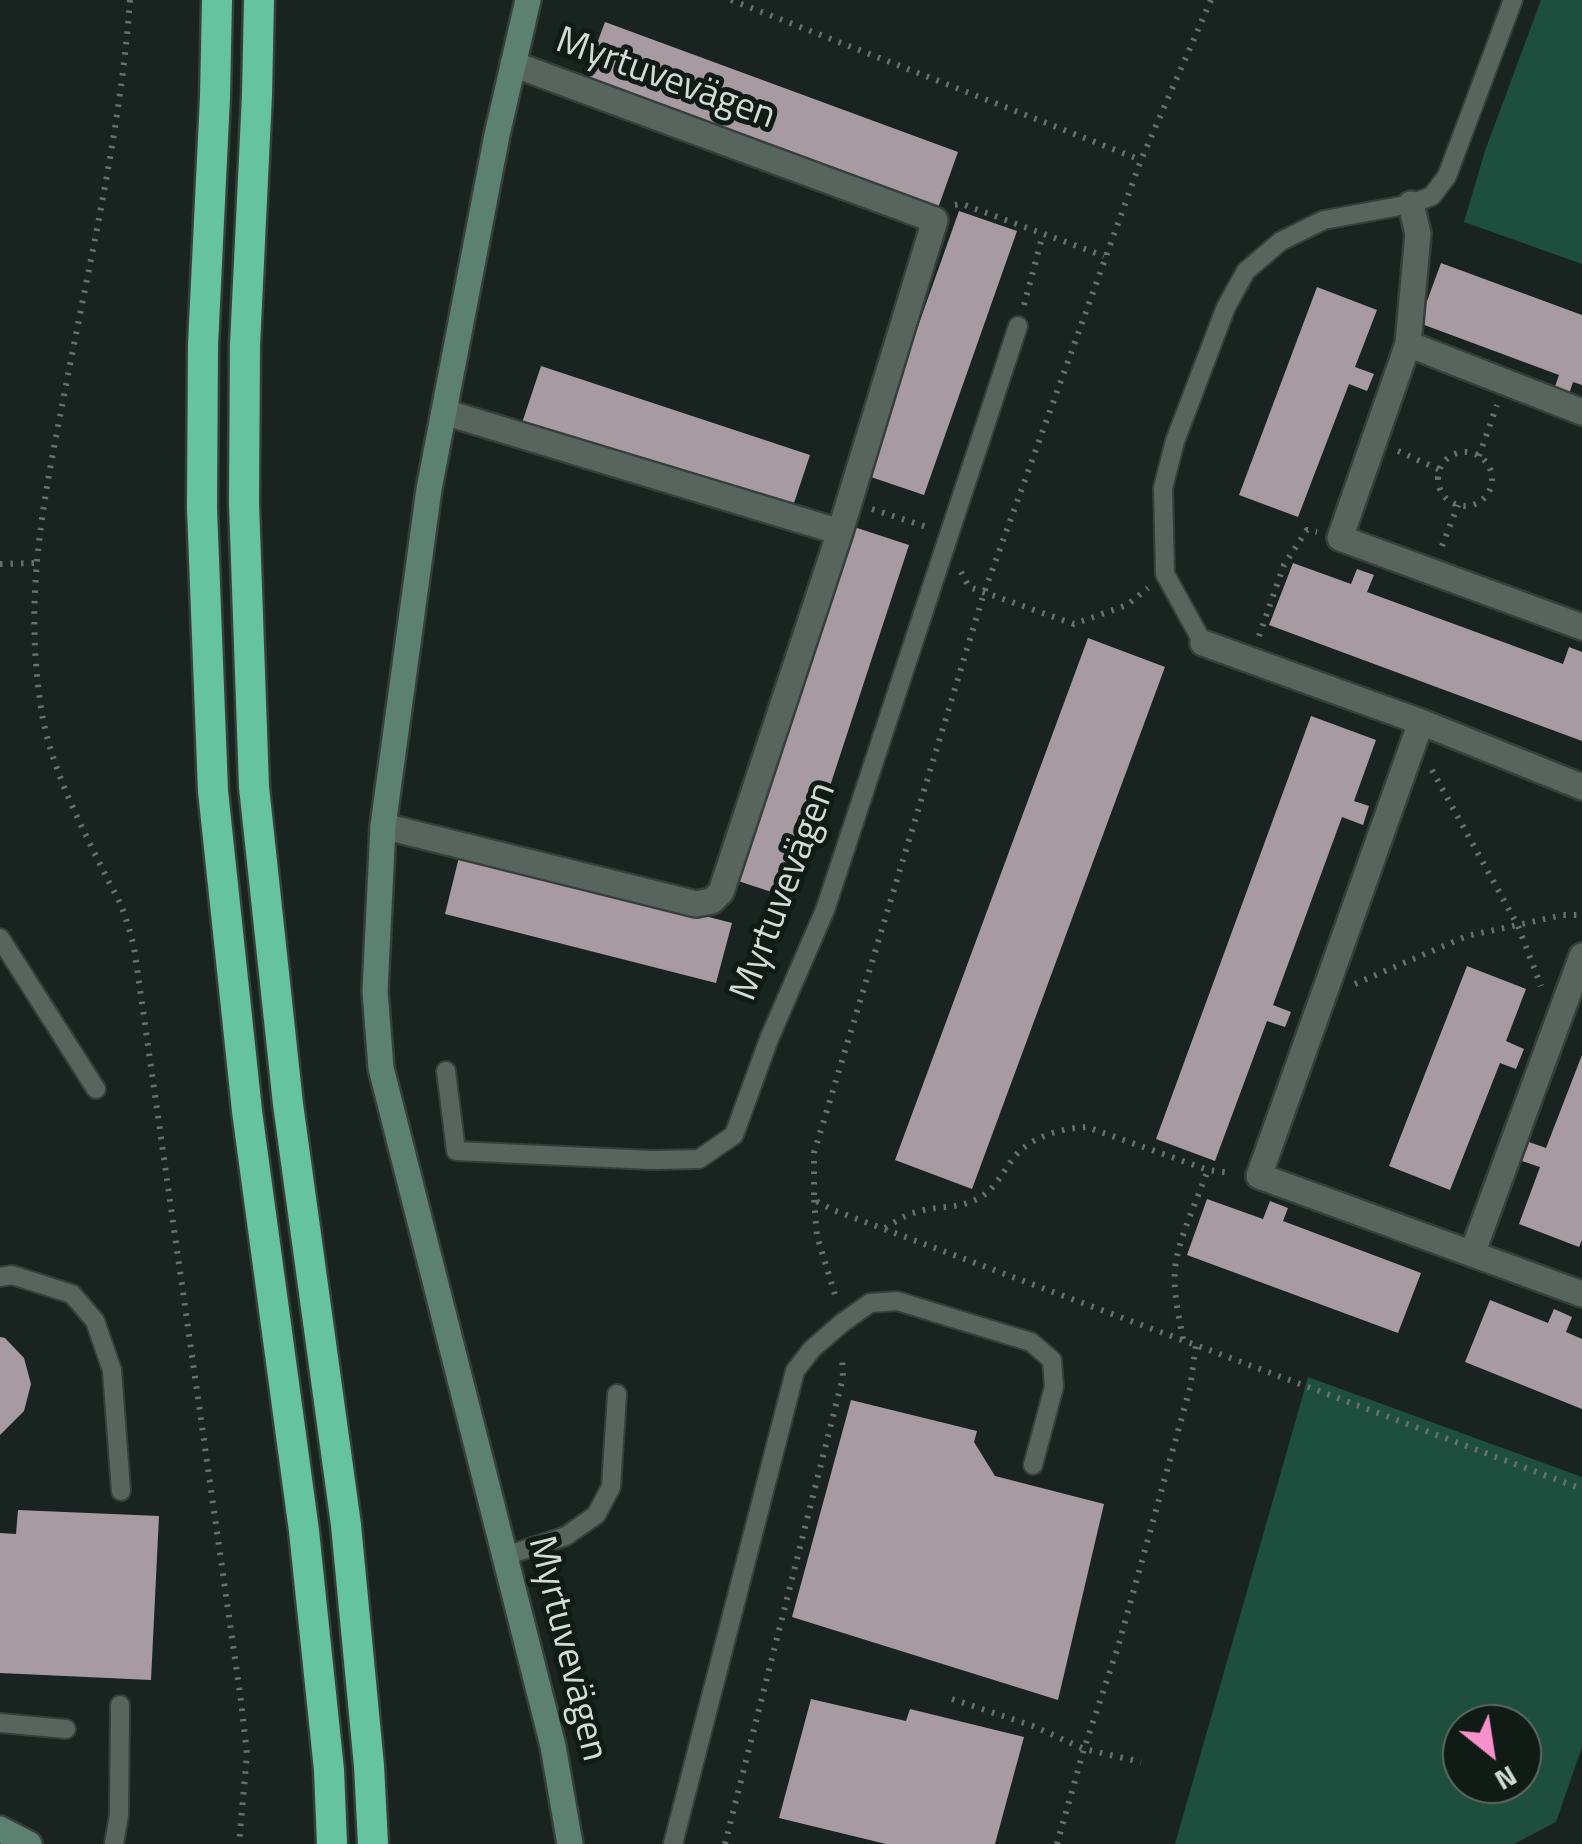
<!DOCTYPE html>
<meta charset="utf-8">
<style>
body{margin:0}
#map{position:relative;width:1582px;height:1844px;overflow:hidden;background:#192420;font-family:"Titillium Web",sans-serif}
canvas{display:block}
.north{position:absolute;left:1442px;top:1704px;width:100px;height:100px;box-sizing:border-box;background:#101b16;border:2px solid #5e6763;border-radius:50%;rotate:150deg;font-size:28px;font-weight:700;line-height:40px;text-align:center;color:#d3dad7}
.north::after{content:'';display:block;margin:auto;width:35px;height:45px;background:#f890cb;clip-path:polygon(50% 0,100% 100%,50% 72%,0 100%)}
</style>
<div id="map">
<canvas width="1582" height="1844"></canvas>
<div class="north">N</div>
</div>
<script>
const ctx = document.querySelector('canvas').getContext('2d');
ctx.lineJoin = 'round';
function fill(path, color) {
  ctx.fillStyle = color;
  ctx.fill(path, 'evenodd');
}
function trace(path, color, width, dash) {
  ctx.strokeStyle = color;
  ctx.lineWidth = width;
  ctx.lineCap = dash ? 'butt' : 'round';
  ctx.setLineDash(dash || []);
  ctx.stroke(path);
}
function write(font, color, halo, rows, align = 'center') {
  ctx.font = font + ' "Titillium Web",sans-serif';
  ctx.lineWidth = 10;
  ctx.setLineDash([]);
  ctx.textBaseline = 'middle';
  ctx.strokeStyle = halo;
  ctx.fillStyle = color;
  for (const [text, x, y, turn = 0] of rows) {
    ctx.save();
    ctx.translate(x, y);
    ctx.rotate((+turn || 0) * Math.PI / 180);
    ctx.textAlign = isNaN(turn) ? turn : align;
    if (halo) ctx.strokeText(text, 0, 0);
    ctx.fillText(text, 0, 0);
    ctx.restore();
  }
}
const green = new Path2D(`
 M1541,0H1582V264L1464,222L1485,151Z
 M1308,1377L1582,1477V1747L1556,1822L1514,1844H1175ZM1462,1724H1522V1784H1462Z`);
const building = new Path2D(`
 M605,22L958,152L938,208L584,78Z
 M959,211L1017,231L924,495L865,475Z
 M1441,263L1582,315V385L1573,382L1568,397L1553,392L1559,375L1419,323Z
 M1317,287L1377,310L1355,367L1374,374L1367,391L1349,384L1298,517L1239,495Z
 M541,366L810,455L791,512L522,423Z
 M851,526L909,545L793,899L735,880Z
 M1293,563L1351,584L1357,569L1374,575L1367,592L1563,664L1569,647L1582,652V741L1269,625Z
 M1088,638L1165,667L972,1189L895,1160Z
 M1311,716L1376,740L1354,801L1369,806L1363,825L1342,817L1273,1005L1291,1012L1285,1027L1267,1021L1215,1161L1156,1139Z
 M460,853L732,923L716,983L445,914Z
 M1467,966L1526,989L1506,1041L1524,1049L1516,1069L1500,1063L1450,1190L1389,1166Z
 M1582,1055V1240L1579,1247L1519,1224L1540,1167L1522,1161L1529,1142L1546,1148Z
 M1207,1199L1263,1219L1270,1201L1288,1208L1283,1221L1421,1273L1398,1333L1187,1255Z
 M1490,1300L1548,1323L1554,1309L1572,1317L1566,1332L1582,1339V1409L1465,1362Z
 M0,1337L5,1338L24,1358L31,1384L24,1411L0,1435Z
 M851,1400L977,1431L974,1442L995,1476L1104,1504L1058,1700L792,1617Z
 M18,1510L159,1516L151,1680L0,1673V1533L16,1534Z
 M811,1699L906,1721L910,1709L1024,1737L995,1844H886L779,1818Z`);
const path = new Path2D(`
 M130,0C121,126 92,251 68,375C45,495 22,591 42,714C52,770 81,826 106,876C110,885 116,894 120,903C126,917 130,932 134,947L241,1701L247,1754L239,1844
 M731,0L1141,160
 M1211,0L1141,160L984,593L814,1153V1200L833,1210L1582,1489
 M955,205L962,204L1104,256
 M1024,305L1043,234
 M1398,451L1440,470
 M1438 479a27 27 0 1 1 54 0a27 27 0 1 1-54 0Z
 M1479,456L1497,405
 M872,509L927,527
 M1442,546L1458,505
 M0,564L35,563
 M961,572L969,587L1074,624L1127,605L1148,588
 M1259,636L1284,565L1307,530L1317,532
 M1432,770L1518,926L1541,986
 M1355,984L1467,936L1563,915H1582
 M814,1200L817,1236L836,1298
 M885,1228C894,1223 903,1216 913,1213C935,1205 960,1210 981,1197C997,1187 1004,1169 1016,1155C1033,1136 1063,1128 1087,1127L1208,1170L1231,1173
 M1183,1339C1178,1311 1170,1281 1178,1252C1185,1225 1198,1197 1208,1170
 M952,1699L1033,1726L1084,1749L1141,1762
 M725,1844L843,1377L842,1355
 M1057,1844L1084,1749L1118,1647L1190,1388L1196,1345`);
const lane = new Path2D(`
 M1203,643L1165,574L1163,488L1175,441L1226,307L1246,271L1281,241L1324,220L1411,204L1432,196L1447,176L1513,0
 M0,938L96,1089
 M446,1071L456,1151L652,1160L699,1159L734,1135L769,1039L825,910L1018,326
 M0,1277L12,1275L72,1294L95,1321L112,1370L121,1491
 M505,1556L566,1536L596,1515L611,1487L617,1394
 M0,1723L66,1729
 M114,1844L119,1815L120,1705
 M673,1844L795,1371L812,1349L842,1323L870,1303L897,1301L1031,1342L1052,1360L1054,1387L1033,1465`);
const street = new Path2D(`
 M1411,204L1418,234L1408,344L1340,538L1582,627
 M1408,344L1582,412
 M444,412L840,532
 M1203,643L1421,722L1259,1176L1582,1294
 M1421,722L1582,787
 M383,826L696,904L712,901L721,892L840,532L935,220L513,64
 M1472,1254L1582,956`);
const secondary = new Path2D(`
 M528,0L497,135L429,489L383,826L375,991L381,1068L553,1746L570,1844
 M0,1829L29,1844`);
const highway = new Path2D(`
 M217,0L215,97L203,345L202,508L213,791L247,1111L304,1531L329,1770L332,1844
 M259,0L257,95L245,345L244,503L254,787L288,1104L346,1525L369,1766L373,1844`);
const streetNames = [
 ["Myrtuvevägen",665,80,20],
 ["Myrtuvevägen",785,892,-69],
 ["Myrtuvevägen",566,1649,76]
];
fill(green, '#1e4f3e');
fill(building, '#a89aa1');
trace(lane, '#363f3a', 22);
trace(street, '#363f3a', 30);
trace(secondary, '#363f3a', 30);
trace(highway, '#363f3a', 35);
trace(path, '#67706d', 6, [2.5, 8]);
trace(lane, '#58655f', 18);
trace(street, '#58655f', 25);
trace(secondary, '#5c8172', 25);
trace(highway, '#66c3a0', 30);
write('38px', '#d3dad7', '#101b16', streetNames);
</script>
